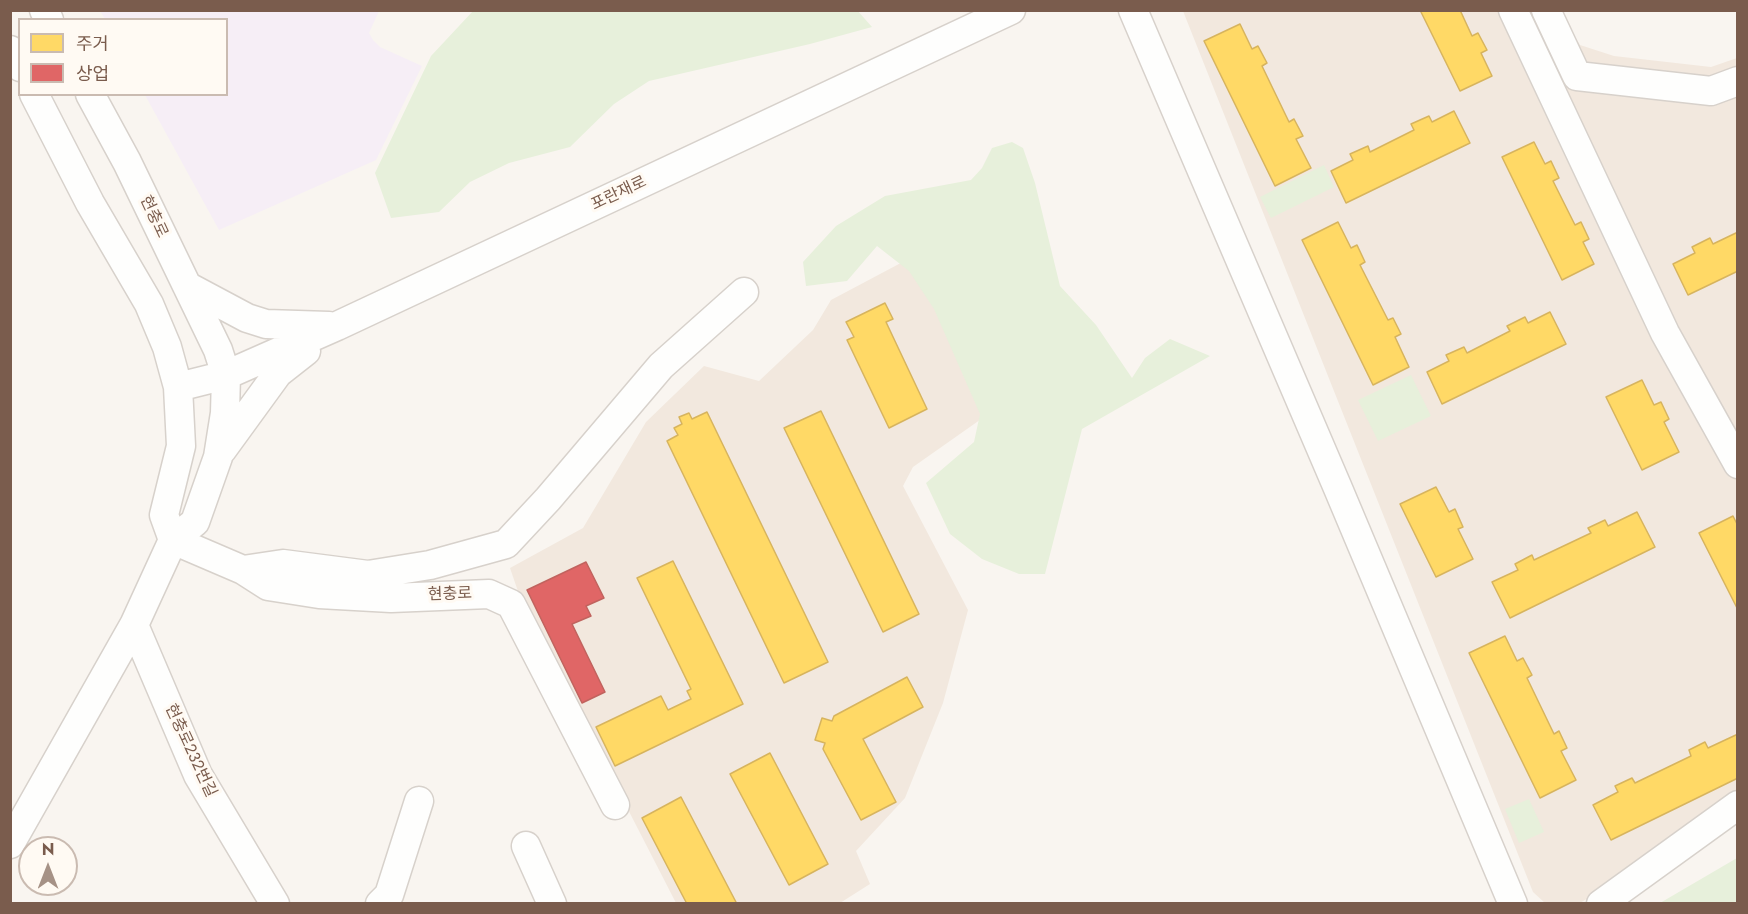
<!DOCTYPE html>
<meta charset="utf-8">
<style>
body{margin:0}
#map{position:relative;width:1748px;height:914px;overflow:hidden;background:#f9f5f0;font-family:Jost,"Noto Sans KR",sans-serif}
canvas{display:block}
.frame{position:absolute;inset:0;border:12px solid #7a5c4d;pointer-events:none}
.legend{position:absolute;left:18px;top:18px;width:210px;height:78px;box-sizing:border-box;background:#fffaf3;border:2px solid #cabbb1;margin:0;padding:8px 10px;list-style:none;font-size:18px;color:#7a5c4d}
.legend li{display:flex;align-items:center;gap:12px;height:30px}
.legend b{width:30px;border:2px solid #cabbb1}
.north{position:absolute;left:18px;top:836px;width:60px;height:60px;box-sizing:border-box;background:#fffaf3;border:2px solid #cabbb1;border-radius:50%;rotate:0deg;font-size:16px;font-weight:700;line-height:24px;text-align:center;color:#7a5c4d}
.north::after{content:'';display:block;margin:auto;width:21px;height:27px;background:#a69286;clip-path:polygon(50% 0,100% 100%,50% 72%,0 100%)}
</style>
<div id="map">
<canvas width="1748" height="914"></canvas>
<div class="frame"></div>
<ul class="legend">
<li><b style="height:16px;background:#ffd966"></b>주거</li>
<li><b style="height:16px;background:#e06666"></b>상업</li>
</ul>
<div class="north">N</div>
</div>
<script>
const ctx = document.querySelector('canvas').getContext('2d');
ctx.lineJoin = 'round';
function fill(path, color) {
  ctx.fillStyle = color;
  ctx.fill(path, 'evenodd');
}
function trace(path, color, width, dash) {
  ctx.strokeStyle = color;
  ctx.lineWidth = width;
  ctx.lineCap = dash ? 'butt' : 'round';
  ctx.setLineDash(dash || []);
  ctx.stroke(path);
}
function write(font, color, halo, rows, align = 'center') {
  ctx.font = font + ' Jost,"Noto Sans KR",sans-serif';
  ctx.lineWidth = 6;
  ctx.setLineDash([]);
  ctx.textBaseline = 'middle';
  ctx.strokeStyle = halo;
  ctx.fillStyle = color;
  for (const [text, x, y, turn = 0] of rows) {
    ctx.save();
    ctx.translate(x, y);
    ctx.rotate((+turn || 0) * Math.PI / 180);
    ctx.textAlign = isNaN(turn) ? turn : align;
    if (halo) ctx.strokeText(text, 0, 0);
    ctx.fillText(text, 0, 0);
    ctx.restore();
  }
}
const residential = new Path2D(`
 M1183,11H1558L1580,45L1614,56L1711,67L1737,58V806L1580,903H1545L1533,892Z
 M914,256L1004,403L913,467L903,486L968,610L943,703L905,798L856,851L870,884L840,903H676L522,603L510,568L583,528L646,422L704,366L759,381L813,330L831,300Z`);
const education = new Path2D(`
 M100,11H379L369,33L373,40L380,47L422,66L376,160L219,230L145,95L226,94V20L105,19Z`);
const green = new Path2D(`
 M857,10L872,27L810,44L649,81L614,104L570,147L509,163L470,182L439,212L391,218L375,173L431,56L473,11Z
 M1012,142L1023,148L1035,183L1060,286L1096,325L1132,378L1145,358L1170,339L1210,356L1082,429L1045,574H1019L982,559L950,534L926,483L974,442L980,414L934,309L909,271L877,246L847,281L806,286L803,262L836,226L885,196L971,180L982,168L992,148Z
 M1324,165L1334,187L1271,218L1260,197Z
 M1411,375L1431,416L1378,441L1358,400Z
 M1529,799L1544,832L1519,843L1505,809Z
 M1737,858V903H1660Z`);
const homes = new Path2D(`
 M1420,10H1460L1472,36L1478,33L1487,50L1481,53L1492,76L1460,91Z
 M1240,24L1252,49L1258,46L1267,63L1262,66L1289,122L1294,119L1303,136L1296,139L1311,168L1275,186L1204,41Z
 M1454,111L1470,143L1346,203L1331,171L1353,160L1350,154L1368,146L1370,152L1414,130L1411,124L1429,116L1432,122Z
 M1534,142L1545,164L1551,161L1559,178L1553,181L1575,225L1581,222L1589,239L1583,242L1594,264L1562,280L1502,157Z
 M1338,222L1351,248L1357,245L1365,262L1360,265L1388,320L1393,318L1401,334L1395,337L1409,367L1373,385L1302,240Z
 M1738,232V271L1688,295L1673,264L1695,253L1692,247L1710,238L1713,244Z
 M885,303L893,319L886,322L927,409L889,428L847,340L854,337L846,322Z
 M1550,312L1566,344L1442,404L1427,372L1449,361L1446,355L1464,347L1467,353L1510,331L1507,326L1525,317L1528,323Z
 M1642,380L1654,405L1661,402L1669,419L1664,422L1679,452L1642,470L1606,397Z
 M821,411L919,614L883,632L784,428Z
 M707,412L828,662L784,683L667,441L678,435L674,428L682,424L679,417L689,413L692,419Z
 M1436,487L1449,512L1455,509L1463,527L1458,529L1473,559L1436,577L1400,504Z
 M1637,512L1655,547L1510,618L1492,582L1518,570L1515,564L1532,555L1534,560L1591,533L1588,528L1605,520L1608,526Z
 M1733,516L1738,526V610L1699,533Z
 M673,561L743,704L615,766L596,727L661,696L668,710L691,699L687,691L691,689L637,578Z
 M1505,636L1517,661L1523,658L1532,675L1527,678L1554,734L1559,731L1567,748L1561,751L1576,780L1540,798L1469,653Z
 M907,677L923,707L863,739L896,802L861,820L823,749L825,743L815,740L822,718L832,721L834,716Z
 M1738,734V778L1611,840L1593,805L1618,792L1615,786L1632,778L1635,783L1691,756L1689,750L1705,742L1708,748Z
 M770,753L828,864L789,885L730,774Z
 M681,797L737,904H687L642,818Z`);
const shops = new Path2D(`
 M586,562L604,598L586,606L591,616L572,624L605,692L582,703L527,590Z`);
const minor = new Path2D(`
 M44,10L49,20
 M1133,10L1337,486L1513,904
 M1513,10L1665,333L1738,464
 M1546,10L1577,76L1711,91L1738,81
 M10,50L20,67
 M34,94L90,203L149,304L167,347L178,387L181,446L164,515L173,540L243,570L268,586L319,594L391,598L489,594L511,604L615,805
 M187,286L247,318L266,324L329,326
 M178,387L226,375L337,326L1011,10
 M222,450L278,373L306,351
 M243,570L283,564L368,575L430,565L506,544L548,499L661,366L744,292
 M134,625L198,775L275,904
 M10,844L134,625L173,540L195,522L218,457L225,413L226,375L218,350L127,162L90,94
 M526,846L552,904
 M380,904L389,895L419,801
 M1601,904L1738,805`);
const streetNames = [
 ["포란재로",619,194,-25],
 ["현충로",153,217,65],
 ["현충로",450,595,-2],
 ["현충로232번길",190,751,65]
];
fill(residential, '#f2e8de');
fill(education, '#f6eef6');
fill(green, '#e7f0db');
fill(homes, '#ffd966');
trace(homes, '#d7b45e', 1.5);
fill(shops, '#e06666');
trace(shops, '#c1635e', 1.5);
trace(minor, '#d7d1cb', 31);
trace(minor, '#fefefd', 28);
write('16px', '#7a5c4d', '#fffaf3', streetNames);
</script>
